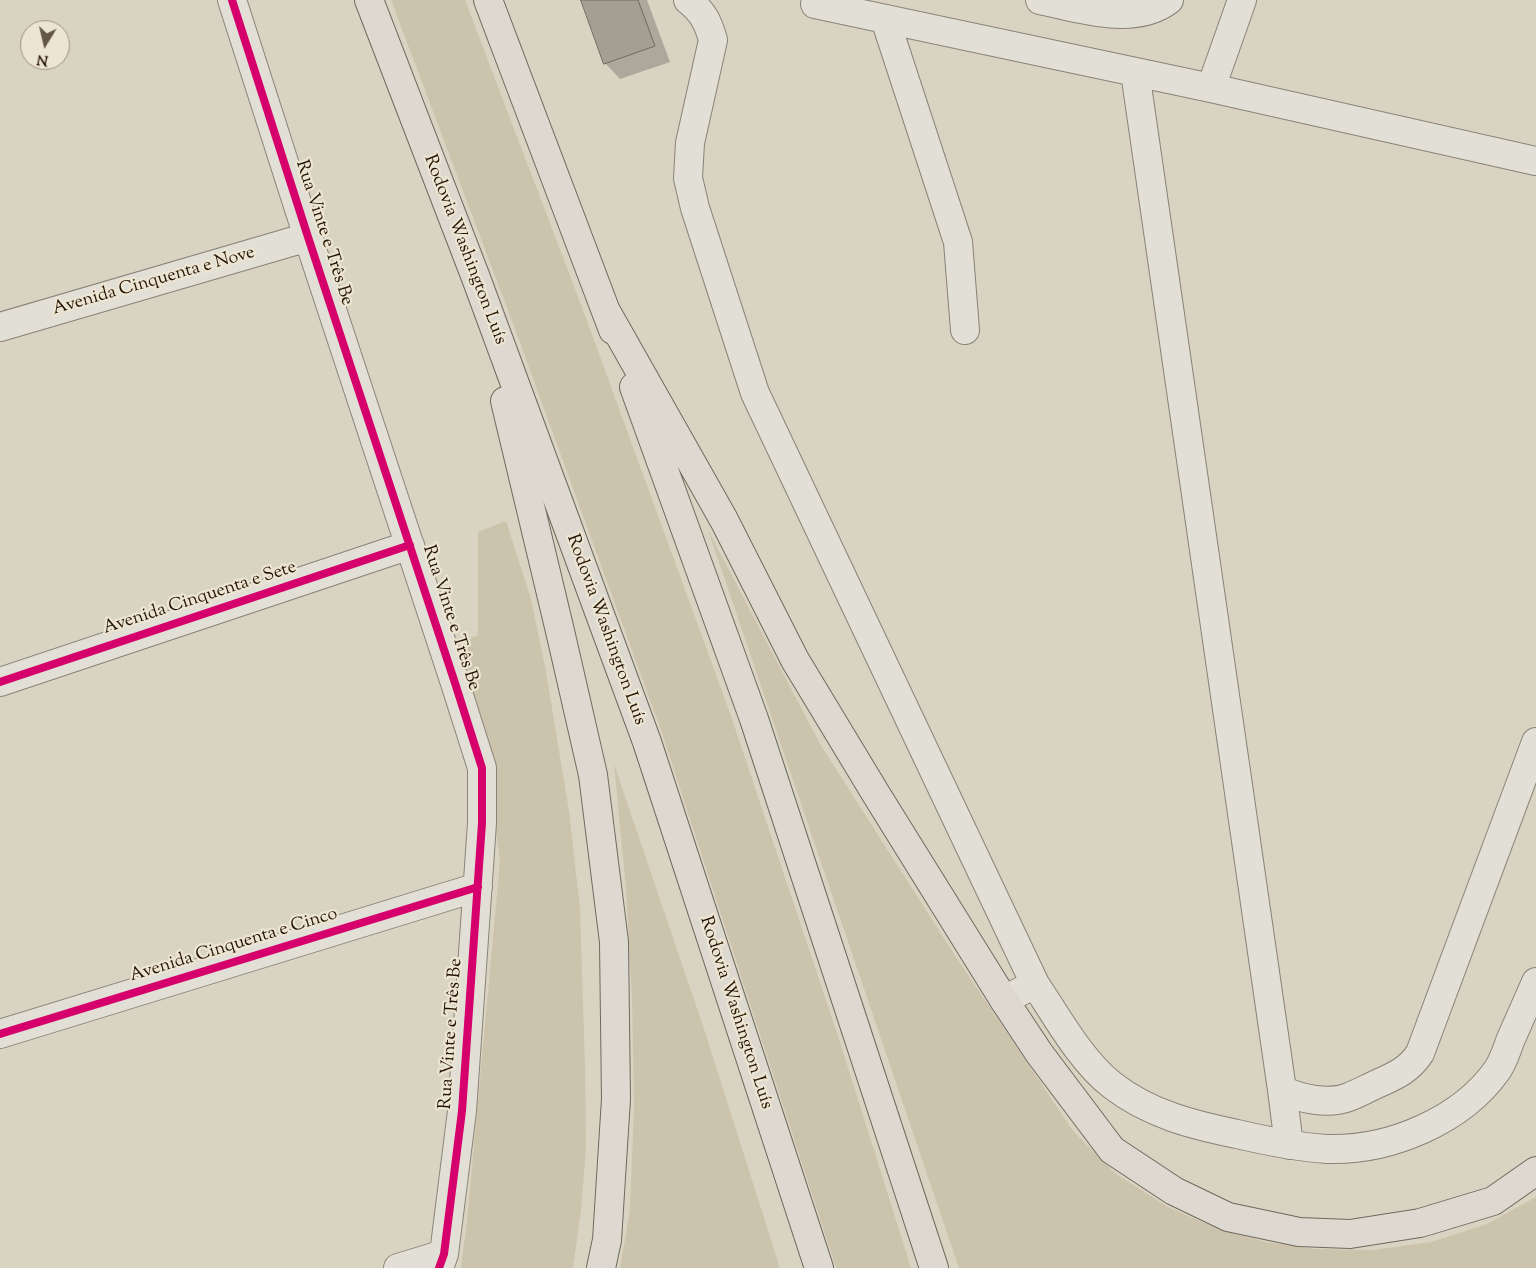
<!DOCTYPE html>
<meta charset="utf-8">
<style>
body{margin:0}
#map{position:relative;width:1536px;height:1268px;overflow:hidden;background:#d9d3c2;font-family:"Sorts Mill Goudy",serif}
canvas{display:block}
.north{position:absolute;left:20px;top:20px;width:50px;height:50px;box-sizing:border-box;background:#ece5d2;border:1px solid #9c917e;border-radius:50%;rotate:189deg;font-size:14px;font-weight:700;line-height:20px;text-align:center;color:#241200}
.north::after{content:'';display:block;margin:auto;width:18px;height:22px;background:#635644;clip-path:polygon(50% 0,100% 100%,50% 72%,0 100%)}
</style>
<div id="map">
<canvas width="1536" height="1268"></canvas>
<div class="north">N</div>
</div>
<script>
const ctx = document.querySelector('canvas').getContext('2d');
ctx.lineJoin = 'round';
function fill(path, color) {
  ctx.fillStyle = color;
  ctx.fill(path, 'evenodd');
}
function trace(path, color, width, dash) {
  ctx.strokeStyle = color;
  ctx.lineWidth = width;
  ctx.lineCap = dash ? 'butt' : 'round';
  ctx.setLineDash(dash || []);
  ctx.stroke(path);
}
function write(font, color, halo, rows, align = 'center') {
  ctx.font = font + ' "Sorts Mill Goudy",serif';
  ctx.lineWidth = 4.5;
  ctx.setLineDash([]);
  ctx.textBaseline = 'middle';
  ctx.strokeStyle = halo;
  ctx.fillStyle = color;
  for (const [text, x, y, turn = 0] of rows) {
    ctx.save();
    ctx.translate(x, y);
    ctx.rotate((+turn || 0) * Math.PI / 180);
    ctx.textAlign = isNaN(turn) ? turn : align;
    if (halo) ctx.strokeText(text, 0, 0);
    ctx.fillText(text, 0, 0);
    ctx.restore();
  }
}
const green = new Path2D(`
 M391,0H465L583,310L730,713L839,1039L911,1268H836L662,733L515,329Z
 M506,521L531,599L545,666L569,811L580,909L585,1066L586,1148L581,1210L573,1268H461L467,1221L500,861L489,774L458,645L478,635V532Z
 M708,530L820,744L954,954L1073,1131L1116,1174L1168,1207L1216,1228L1265,1242L1315,1249L1373,1250L1431,1242L1487,1224L1536,1197V1268H959Z
 M614,764L704,1029L780,1268H620L630,1210L634,1106L632,998L626,888Z`);
const shadow = new Path2D(`
 M582,0H647L670,62L620,79L605,63Z`);
const building = new Path2D(`
 M581,0H638L655,46L604,64Z`);
const minor = new Path2D(`
 M232,0L308,237L455,683L482,768V823L462,1111L444,1254L439,1268
 M688,0C703,12 708,22 713,40L690,143L688,178L695,208L755,393L1035,984L1004,1000
 M1040,0C1078,8 1134,27 1169,0
 M815,4L1211,88L1536,161
 M885,19L958,242L965,330
 M1135,72L1282,1090C1301,1099 1328,1105 1349,1097C1359,1093 1368,1088 1377,1084C1395,1076 1409,1070 1420,1053L1536,742
 M1211,88L1242,0
 M0,327L308,237
 M0,682L410,545
 M1035,984C1057,1017 1081,1061 1112,1085C1149,1114 1193,1125 1237,1134C1267,1141 1296,1147 1327,1149C1389,1151 1462,1121 1498,1069C1503,1061 1507,1050 1510,1041C1519,1021 1527,1002 1536,982
 M0,1034L478,887
 M1282,1090L1289,1145
 M398,1268L444,1254`);
const highway = new Path2D(`
 M369,0L476,278L647,742L819,1268
 M488,0L613,330
 M607,313L724,520L795,660L876,794L1004,1000L1039,1053L1112,1150L1174,1191L1228,1217L1299,1232L1350,1234L1420,1223L1493,1201L1536,1171
 M634,387L754,719L934,1268
 M505,401L560,631L593,775L614,942L616,1099L607,1240L601,1268`);
const cycleway = new Path2D(`
 M232,0L308,237L455,683L482,768V823L462,1111L444,1254L439,1268
 M0,682L410,545
 M0,1034L478,887`);
const streetNames = [
 ["Rua Vinte e Três Be",323,233,72],
 ["Rodovia Washington Luís",464,250,69],
 ["Avenida Cinquenta e Nove",154,282,-16],
 ["Avenida Cinquenta e Sete",200,599,-18],
 ["Rua Vinte e Três Be",450,618,72],
 ["Rodovia Washington Luís",605,630,70],
 ["Avenida Cinquenta e Cinco",234,946,-17],
 ["Rodovia Washington Luís",735,1013,72],
 ["Rua Vinte e Três Be",452,1034,-86]
];
fill(green, '#ccc3ac');
fill(shadow, '#0003');
fill(building, '#a59f93');
trace(building, '#6f695e', 1);
trace(minor, '#898377', 30);
trace(highway, '#6f695e', 30);
trace(minor, '#e2dfd6', 28);
trace(highway, '#ddd9d0', 28);
trace(cycleway, '#d6006c', 8);
write('18px', '#241200', '#ece5d2', streetNames);
</script>
